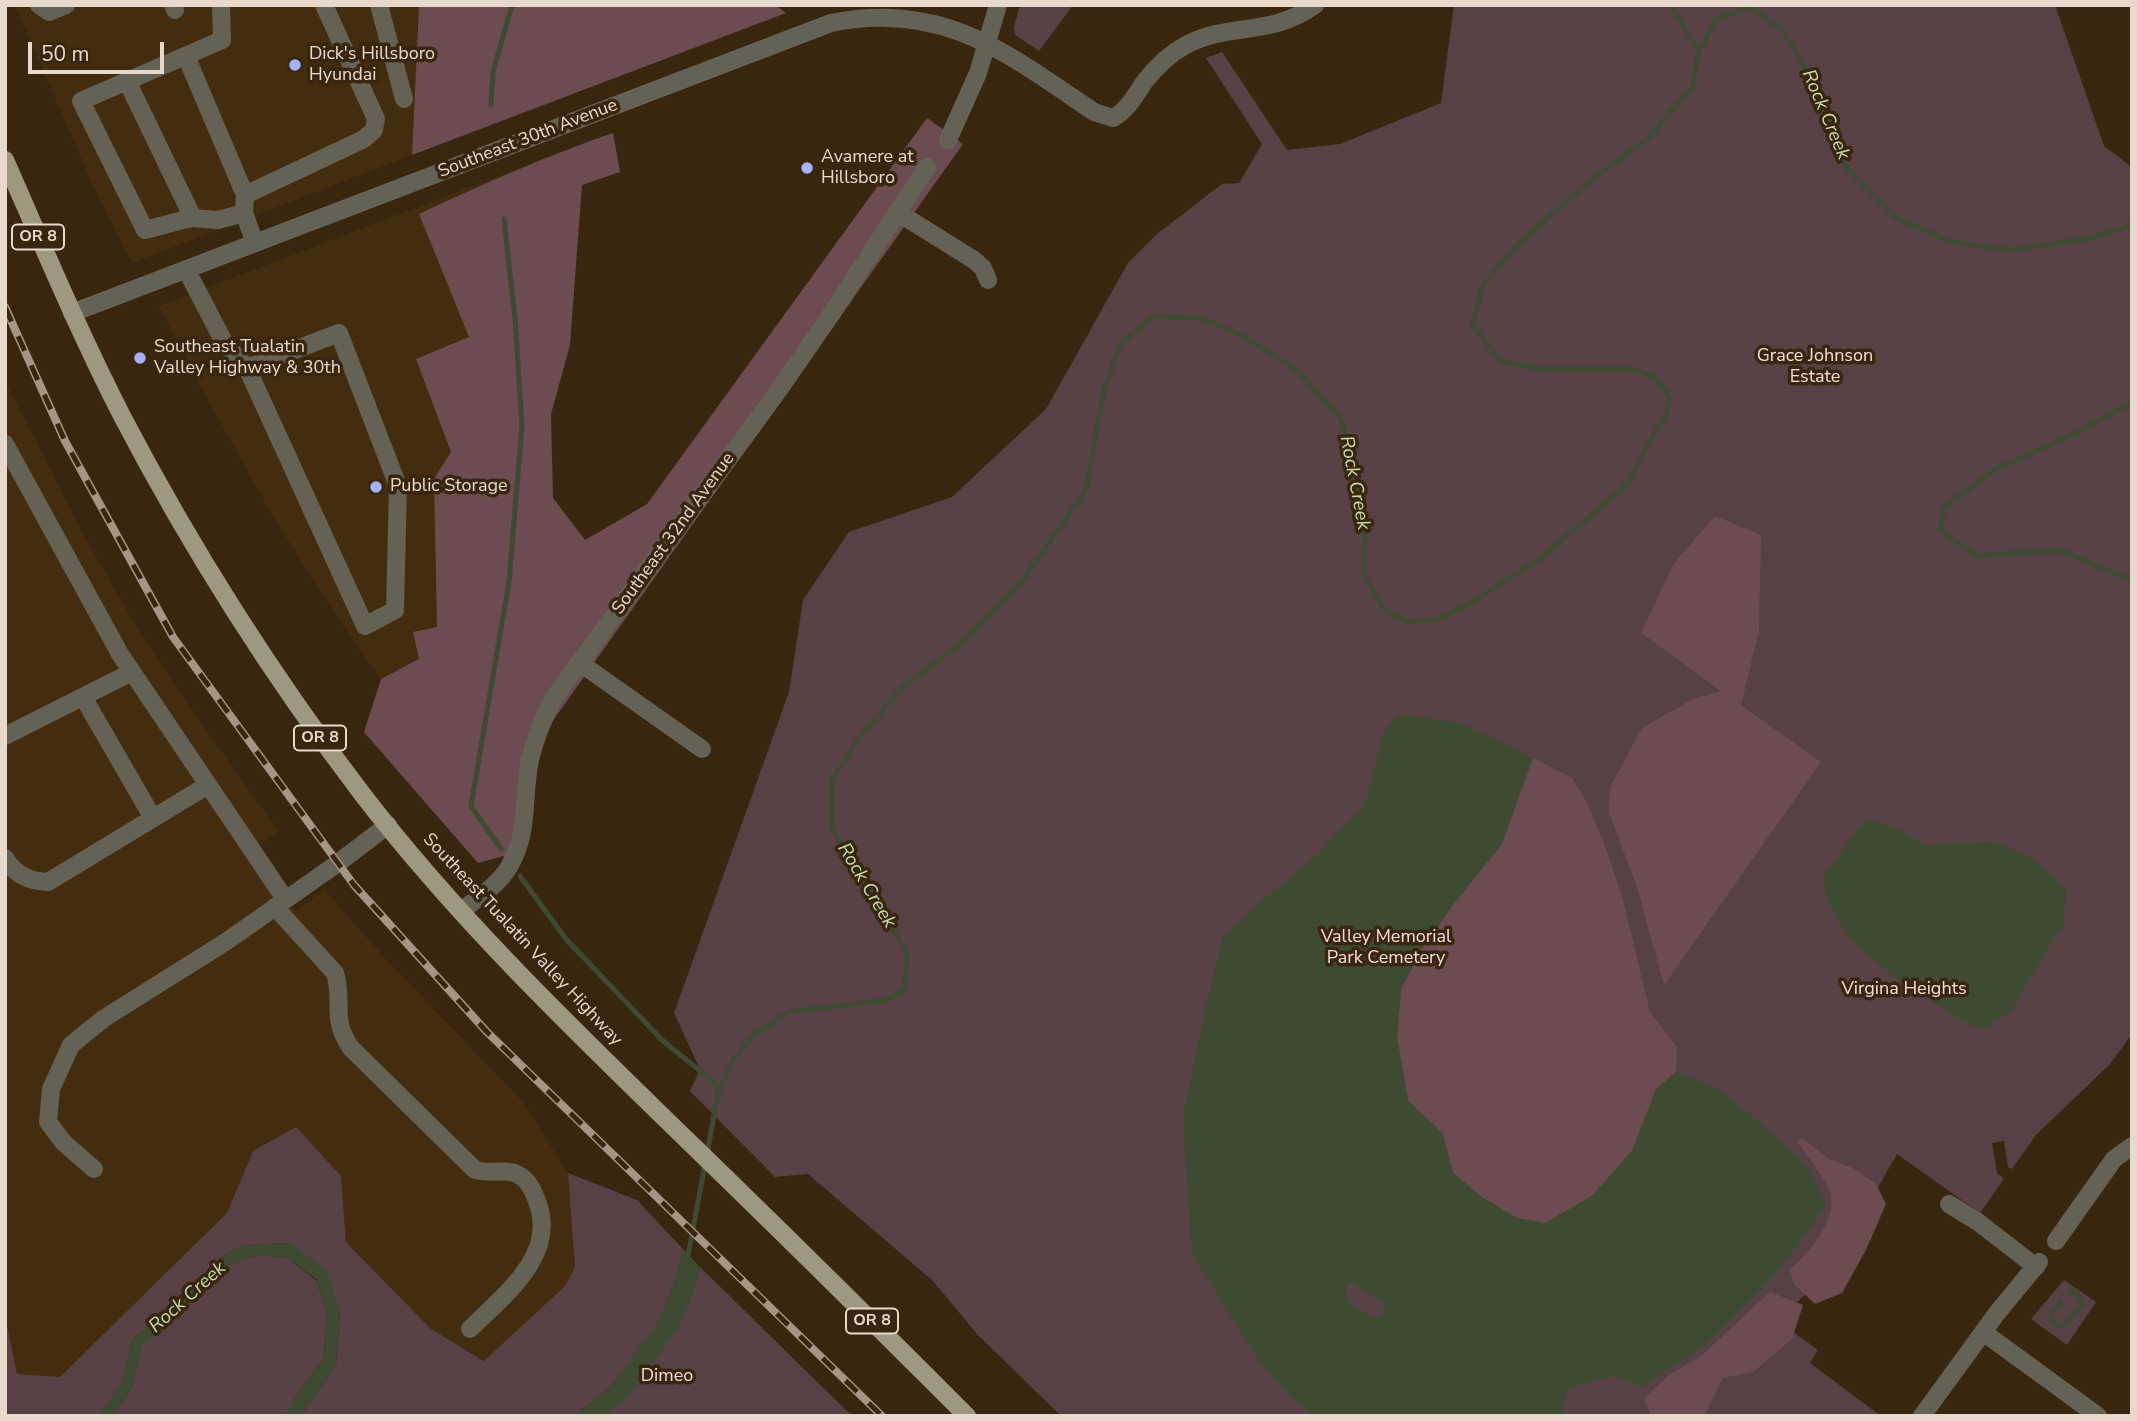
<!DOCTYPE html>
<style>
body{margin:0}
#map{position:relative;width:2137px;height:1421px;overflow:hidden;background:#39260f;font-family:"Nunito Sans",sans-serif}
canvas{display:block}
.frame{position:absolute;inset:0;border:7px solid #e7dacd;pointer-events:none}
.scale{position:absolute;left:28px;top:42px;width:136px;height:32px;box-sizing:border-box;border:4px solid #e7dacd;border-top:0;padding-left:9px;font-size:21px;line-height:24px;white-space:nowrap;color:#e7dacd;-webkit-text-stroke:5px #39260f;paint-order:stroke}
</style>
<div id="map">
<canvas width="2137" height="1421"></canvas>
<div class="frame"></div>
<div class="scale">50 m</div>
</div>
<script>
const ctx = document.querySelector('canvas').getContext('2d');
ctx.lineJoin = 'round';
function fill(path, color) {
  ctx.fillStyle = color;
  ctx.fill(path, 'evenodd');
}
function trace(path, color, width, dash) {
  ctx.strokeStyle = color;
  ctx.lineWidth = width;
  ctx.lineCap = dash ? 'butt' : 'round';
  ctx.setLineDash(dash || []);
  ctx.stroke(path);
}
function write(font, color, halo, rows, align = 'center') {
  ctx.font = font + ' "Nunito Sans",sans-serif';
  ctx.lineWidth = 7;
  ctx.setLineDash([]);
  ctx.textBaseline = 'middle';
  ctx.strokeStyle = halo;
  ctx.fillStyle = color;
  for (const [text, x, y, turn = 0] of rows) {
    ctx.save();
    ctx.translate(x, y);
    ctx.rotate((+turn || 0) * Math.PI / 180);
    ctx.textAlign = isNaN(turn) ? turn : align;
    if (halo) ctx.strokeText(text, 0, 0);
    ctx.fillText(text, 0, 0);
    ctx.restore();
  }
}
const built = new Path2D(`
 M15,5H419L412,155L132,263L88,174Z
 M512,171L469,643L381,679L348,633L275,520L198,382L159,306Z
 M5,381L82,532L129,614L184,699L279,832L251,850L296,911L324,889L383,956L523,1102L568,1173L576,1267L565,1286L485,1361L431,1329L346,1242L341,1176L253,1151L227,1213L60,1378L17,1374L5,1316Z`);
const green = new Path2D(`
 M1020,5H1073L1039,51L1015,35L1014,27Z
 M1454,5H2055L2104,146L2132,167V1034L2110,1064L2036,1135L2012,1169L2008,1167L2004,1141L1992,1143L1997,1173L2004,1179L1980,1213L1897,1154L1872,1198L1806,1294L1777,1320L1818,1350L1810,1363L1881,1416H1061L977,1334L933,1281L808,1174L775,1177L690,1091L700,1069L674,1013L789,692L803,600L849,532L952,497L1046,409L1128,263L1157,234L1222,184L1239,183L1262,144L1206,58L1222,52L1287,150L1340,144L1441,103Z
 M296,1127L341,1176L346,1242L431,1329L484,1361L565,1286L575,1267L568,1173L637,1200L683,1249L675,1282L663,1311L692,1294L700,1267L852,1416H589L603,1407L639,1349L611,1387L573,1416H301L336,1365L340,1311L290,1243L244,1245L222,1257L132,1340L122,1383L106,1406L97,1416H5V1316L17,1374L60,1377L227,1213L253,1151Z
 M258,1255L288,1258L317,1281L327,1313L324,1358L298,1393L286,1416H112L132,1388L141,1346L228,1265Z
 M2064,1280L2096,1302L2067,1345L2031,1319Z`);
const forest = new Path2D(`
 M419,5H776L786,13L412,155Z
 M927,118L963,144L537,743L519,852L478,863L364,732L381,679L419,659L413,632L437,627L434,479L451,452L416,359L469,337L419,214C483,184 546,156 613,133L620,172L582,185L570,345L551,414L553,498L585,540L647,504Z
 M1715,516L1761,535L1759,631L1741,705L1821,762L1664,985L1637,887L1609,813L1610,787L1642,728L1693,699L1721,691L1641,633L1674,563Z
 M1533,758L1572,778L1586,801L1604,843L1622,896L1650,1012L1677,1047L1676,1072L1656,1089L1632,1151L1592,1196L1545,1223L1517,1218L1483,1198L1453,1173L1443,1134L1408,1100L1397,1037L1401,989L1420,952L1456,901L1502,844Z
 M1803,1139L1829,1159L1853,1168L1876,1184L1886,1204L1866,1250L1842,1293L1815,1304L1794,1284L1790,1270C1809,1252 1834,1225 1831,1196C1830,1184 1805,1153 1797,1141Z
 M1770,1292L1803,1305L1792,1339L1753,1372L1723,1378L1704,1416H1651L1644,1398L1669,1375L1700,1357Z`);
const water = new Path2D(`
 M1399,714L1461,723L1533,758L1502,844L1456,901L1420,952L1401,989L1397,1037L1408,1100L1443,1134L1453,1173L1483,1198L1517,1218L1545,1223L1592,1196L1632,1151L1656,1089L1676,1072L1722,1091L1760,1123L1806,1165L1827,1205L1777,1273L1706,1345L1642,1387L1613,1376L1568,1388L1562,1416H1314L1295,1402L1259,1361L1192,1254L1183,1117L1202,1025L1223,938L1263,900L1318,854L1365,805L1383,733ZM1352,1283L1382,1303L1384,1306L1382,1314L1376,1317L1370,1316L1348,1301L1346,1289L1349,1284Z
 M1865,819L1898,828L1926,846L1932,843L1995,842L2032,858L2066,889L2063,928L2057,933L2010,1013L1983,1029L1966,1023L1894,977L1850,939L1826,899L1824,876Z
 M291,1243L327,1271L340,1311L336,1365L301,1416H286L298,1393L324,1358L327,1313L317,1280L288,1258L258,1255L228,1265L142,1346L132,1388L112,1416H97L106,1406L122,1383L132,1340L222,1257L244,1245Z
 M683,1249L700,1267L695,1287L678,1328L627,1398L604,1416H573L611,1387L659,1321L675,1282Z`);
const stream = new Path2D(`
 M1670,5L1699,51
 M491,105L493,72L512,5
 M2132,402L2078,432L1994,470L1944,507L1940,530L1977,556L2059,550L2132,580
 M501,849L471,806L509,582L522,426L515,318L504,219
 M520,876L566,939L663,1041L714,1082L717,1092
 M707,1154L718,1093L733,1060L754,1035L789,1012L887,1000L905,990L907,954L832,828V780L864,731L905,685L964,641L1023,580L1087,488L1102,397L1120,344L1153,316L1201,318L1243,336L1298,371L1341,419L1365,522L1364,576L1385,610L1405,621L1436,620L1469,604L1542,557L1629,483L1640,458L1667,413L1669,396L1656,378L1634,369H1544L1501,362L1473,326L1482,287L1515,247L1592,179L1646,140L1692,88L1699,51L1716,19L1750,7L1782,29L1811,78L1845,166L1897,218L1951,242L2012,250L2090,238L2132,225
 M687,1261L705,1164
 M2060,1301L2052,1312L2051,1320L2053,1323L2063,1327L2082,1304L2080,1297L2071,1290`);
const minor = new Path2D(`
 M39,5L49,12L66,5
 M173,5L175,10
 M221,5L222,40L81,101L145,230L183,220L193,218L218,220L244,213
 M379,5L404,99
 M186,56L245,195
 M127,81L193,218
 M948,140L978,73L998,5
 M897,212L974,260L983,268L988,280
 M255,243L244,213L245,195L364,139L374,130L376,119L324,5
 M186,269L225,344L247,368L339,333L398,486L395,610L365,626L247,368
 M72,313L831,23C943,0 1008,54 1094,112L1113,118C1128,110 1136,94 1145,81C1157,66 1169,54 1186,45C1229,22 1271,37 1315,5
 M5,444L120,654L285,899
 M580,663L702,749
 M83,697L153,818
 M5,736L132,672
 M5,858C15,875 29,881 48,882L208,785
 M275,907L335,973C344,1002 330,1018 351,1048L475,1170C488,1174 507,1169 517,1174C529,1180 534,1192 538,1204C557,1256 502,1297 470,1329
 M461,911C478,898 498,885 509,867C530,831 522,798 530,760C535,738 543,719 553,699L781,387L830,316L927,167
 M94,1169L64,1143L48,1122L51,1089L71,1045L103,1019L227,941L338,863L388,825
 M1949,1204L1978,1222L2036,1267
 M2056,1241L2114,1159L2132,1146
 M1983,1332L2098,1416
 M1922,1416L1997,1313L2039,1262`);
const major = new Path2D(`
 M5,160C43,246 79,332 122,416C191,548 272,676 363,795C459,920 574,1030 687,1140C781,1231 874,1323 967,1416`);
const rail = new Path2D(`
 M5,307L65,441L173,637L354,885L487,1032L882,1416`);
const markers = [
 [295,65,7,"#a6b1fc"],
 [807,168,7,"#a6b1fc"],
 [140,358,7,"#a6b1fc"],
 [376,487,7,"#a6b1fc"]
];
const shields = [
 [38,237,52],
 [320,738,52],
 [872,1321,52]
];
const shieldNames = [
 ["OR 8",38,237],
 ["OR 8",320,738],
 ["OR 8",872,1321]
];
const poiNames = [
 ["Dick's Hillsboro",309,55],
 ["Hyundai",309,76],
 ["Avamere at",821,158],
 ["Hillsboro",821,179],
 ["Southeast Tualatin",154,348],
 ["Valley Highway & 30th",154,369],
 ["Public Storage",390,487]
];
const streetNames = [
 ["Southeast 30th Avenue",528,139,-21],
 ["Southeast 32nd Avenue",674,534,-54],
 ["Southeast Tualatin Valley Highway",522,940,47]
];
const parkNames = [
 ["Grace Johnson",1815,357],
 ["Estate",1815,378],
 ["Valley Memorial",1386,938],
 ["Park Cemetery",1386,959],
 ["Virgina Heights",1904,990],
 ["Dimeo",667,1377]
];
const waterNames = [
 ["Rock Creek",1825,115,67],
 ["Rock Creek",1354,483,79],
 ["Rock Creek",866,886,59],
 ["Rock Creek",188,1298,-42]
];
fill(built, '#442c0e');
fill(green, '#574145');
fill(forest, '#6c4c51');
fill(water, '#3e4b32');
trace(stream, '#3e4b32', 5);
trace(minor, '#646255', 18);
trace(major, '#9d987f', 18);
trace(rail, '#a49584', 8);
trace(rail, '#39260f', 5, [16]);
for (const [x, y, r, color] of markers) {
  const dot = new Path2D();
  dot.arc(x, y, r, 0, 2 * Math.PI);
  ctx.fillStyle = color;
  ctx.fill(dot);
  trace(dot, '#39260f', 2.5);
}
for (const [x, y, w] of shields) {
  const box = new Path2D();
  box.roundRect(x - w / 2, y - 12.5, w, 25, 5);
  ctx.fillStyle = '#39260f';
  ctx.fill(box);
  trace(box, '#e7dacd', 2);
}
write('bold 16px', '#e7dacd', null, shieldNames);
write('18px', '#e7dacd', '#39260f', poiNames, 'left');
write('18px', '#e7dacd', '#39260f', streetNames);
write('18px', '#ffd8de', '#39260f', parkNames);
write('italic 19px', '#c3dcaa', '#39260f', waterNames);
</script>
